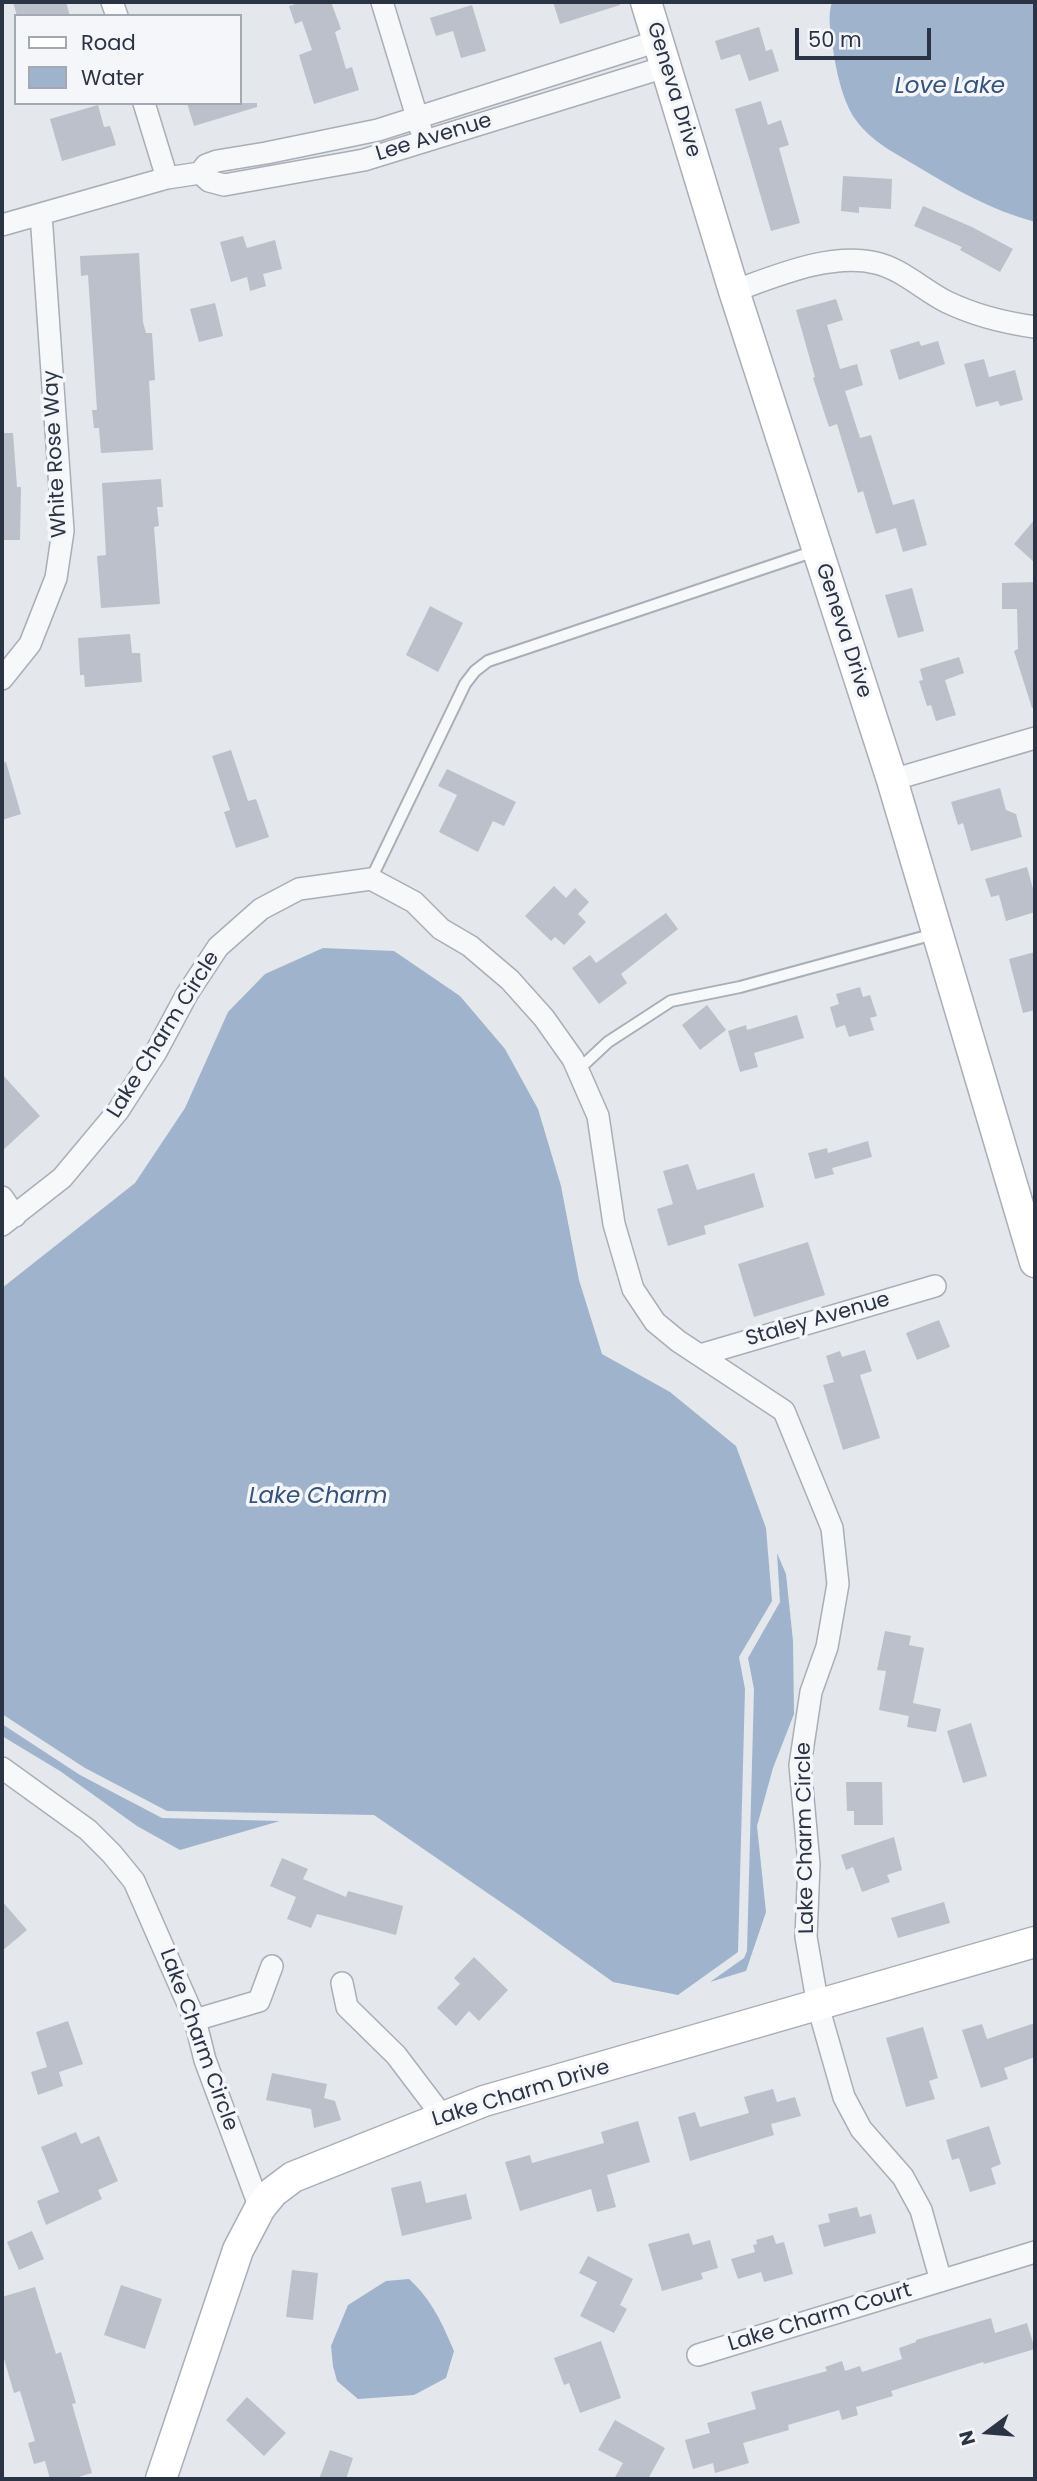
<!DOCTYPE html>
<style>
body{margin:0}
#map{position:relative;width:1037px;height:2481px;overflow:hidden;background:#e4e7ec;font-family:Poppins,sans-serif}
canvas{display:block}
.frame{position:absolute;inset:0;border:4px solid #2b3445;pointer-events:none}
.legend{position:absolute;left:14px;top:14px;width:228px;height:91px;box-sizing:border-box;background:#f4f6f9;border:2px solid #a4a8b1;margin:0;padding:9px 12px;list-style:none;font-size:21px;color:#2b3445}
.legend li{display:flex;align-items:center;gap:14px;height:35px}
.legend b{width:35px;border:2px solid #a4a8b1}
.north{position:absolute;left:953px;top:2397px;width:70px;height:70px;-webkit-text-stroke:5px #f4f6f9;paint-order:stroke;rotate:254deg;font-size:19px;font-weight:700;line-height:28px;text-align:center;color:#2b3445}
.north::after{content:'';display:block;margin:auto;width:24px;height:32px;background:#2b3445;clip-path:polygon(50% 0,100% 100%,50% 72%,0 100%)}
.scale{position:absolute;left:795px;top:28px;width:136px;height:32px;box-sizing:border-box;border:4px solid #2b3445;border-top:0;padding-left:9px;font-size:21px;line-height:24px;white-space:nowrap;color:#2b3445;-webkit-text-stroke:5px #f4f6f9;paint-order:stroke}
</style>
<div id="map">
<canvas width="1037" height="2481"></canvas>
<div class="frame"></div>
<ul class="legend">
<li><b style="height:9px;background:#fff"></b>Road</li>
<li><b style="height:19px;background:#9fb4cc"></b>Water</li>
</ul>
<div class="north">N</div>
<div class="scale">50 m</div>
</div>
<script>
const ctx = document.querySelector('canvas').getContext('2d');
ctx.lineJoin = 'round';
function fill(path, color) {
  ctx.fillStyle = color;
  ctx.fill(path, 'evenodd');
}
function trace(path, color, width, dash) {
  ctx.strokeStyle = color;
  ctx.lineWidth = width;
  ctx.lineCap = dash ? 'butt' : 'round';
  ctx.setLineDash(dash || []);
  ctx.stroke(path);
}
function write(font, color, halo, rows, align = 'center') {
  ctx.font = font + ' Poppins,sans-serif';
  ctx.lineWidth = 7;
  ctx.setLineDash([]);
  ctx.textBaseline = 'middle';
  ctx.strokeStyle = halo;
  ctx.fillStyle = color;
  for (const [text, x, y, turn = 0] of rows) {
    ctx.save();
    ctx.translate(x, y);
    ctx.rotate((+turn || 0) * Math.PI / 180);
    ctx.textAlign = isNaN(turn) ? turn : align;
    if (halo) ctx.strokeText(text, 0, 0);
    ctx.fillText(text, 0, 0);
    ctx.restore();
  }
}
const water = new Path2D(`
 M832,2H1035V222C991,210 954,189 915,165C891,151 869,140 853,116C842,98 836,70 833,49C831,33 827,17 832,2Z
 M323,948L394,951L460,996L505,1049L538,1109L561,1186L579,1280L602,1354L670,1392L736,1446L766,1528L772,1601L739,1657L745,1689L738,1952L678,1995L613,1982L518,1914L374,1815L167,1811L85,1768L2,1714V1288L135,1183L185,1108L228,1012L265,974Z
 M777,1553L786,1574L793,1641L794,1714L773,1768L757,1826L766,1912L746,1971L710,1982L744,1958L747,1951L754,1689L748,1658L780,1602Z
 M2,1724L80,1775L162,1818L280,1821L180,1850L137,1826L60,1771L2,1736Z
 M409,2279C432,2300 442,2323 454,2351L446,2378L414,2395L358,2399L337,2381L333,2366L331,2346L348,2305L386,2281Z`);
const building = new Path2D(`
 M13,2H66L70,16H17Z
 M303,2H331L341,29L335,32L346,69L352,67L359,90L314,104L299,55L312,50L302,21L295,24L289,6Z
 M553,2H620V5L560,24Z
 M472,5L486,51L461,58L453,31L436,36L430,18Z
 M759,27L766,51L772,49L779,71L749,81L740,54L721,60L715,41Z
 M761,101L768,125L781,120L789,145L779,148L800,223L771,231L735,109Z
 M187,103H257V107L194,126Z
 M98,105L104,127L110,126L116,145L62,161L50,119Z
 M843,176L892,179L891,209L859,207V213L841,211Z
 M923,206L972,227L1013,249L1000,272L960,250L962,247L914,226Z
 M243,236L247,248L275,240L282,269L263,274L266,286L250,291L247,277L231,282L220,242Z
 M139,253L143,322L146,333H152L155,380L149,381L153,450L101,453L99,428H94L92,410H97L88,275L81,276L80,256Z
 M836,299L843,320L827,325L840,369L857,364L863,385L845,391L860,438L871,435L893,505L914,499L927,545L903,552L896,528L876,534L863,491L858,493L837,424L829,427L813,378L815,377L796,310Z
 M215,303L223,336L199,342L190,309Z
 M919,341L921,346L938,341L945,364L899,380L890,350Z
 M984,359L989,377L1015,370L1023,400L1000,406L998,401L976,407L964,364Z
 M2,433H13L17,487H21L20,540H2Z
 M161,479L163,507H157L159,526L154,527L160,604L101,608L97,556L106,555L102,483Z
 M1035,519V563L1014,544Z
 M1035,582V707L1032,708L1014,651L1018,649L1017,609H1002V583Z
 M912,588L924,631L898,638L885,595Z
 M430,606L463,623L438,672L406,655Z
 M130,634L132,653H140L142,682L85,687L84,675H80L78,638Z
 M959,657L964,673L945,680L956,715L936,721L931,705L927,706L919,681L923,680L920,669Z
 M231,750L248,801L256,799L269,837L236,848L224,812L230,810L212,756Z
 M6,762L21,814L2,820V763Z
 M447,769L516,802L504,826L493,821L478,852L439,832L457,795L438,786Z
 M1000,788L1006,810L1016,814L1022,837L971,851L963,823L958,825L951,802Z
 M1027,867L1035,896V912L1006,921L999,895L991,897L985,879Z
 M554,886L566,898L575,888L589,902L578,914L586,922L564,945L555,937L551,941L525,916Z
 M666,913L678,929L621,974L627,983L599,1004L572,968L590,955L596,963Z
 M1035,952V1010L1023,1013L1009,959Z
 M860,987L863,997L870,995L877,1016L870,1018L874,1030L849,1037L845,1025L836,1028L830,1007L839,1004L836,994Z
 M707,1005L726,1030L700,1050L682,1025Z
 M797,1015L804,1038L754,1053L758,1067L740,1072L728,1031L746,1025L747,1030Z
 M2,1074L40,1116L2,1151Z
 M868,1141L872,1157L832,1168L834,1174L815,1179L808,1153L827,1148L828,1153Z
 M688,1164L697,1190L754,1173L764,1207L704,1226L706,1234L668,1246L657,1209L673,1204L663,1171Z
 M808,1242L825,1295L754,1317L738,1264Z
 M939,1320L950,1347L917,1360L906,1333Z
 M865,1350L872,1371L860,1375L880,1438L843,1450L823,1385L834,1382L826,1356L840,1351L842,1357Z
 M885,1631L911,1636L909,1645L924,1648L913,1703L941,1709L936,1732L907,1727L909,1716L879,1710L886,1671L877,1670Z
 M971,1723L987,1776L963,1783L947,1731Z
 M846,1782H882L883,1825H854V1811H847Z
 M894,1837L902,1870L887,1875L890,1882L862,1892L853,1867L846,1870L841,1855Z
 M282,1858L308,1869L303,1879L346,1897L348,1891L403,1906L396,1935L317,1914L311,1928L287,1919L296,1897L270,1886Z
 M2,1901L27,1930L2,1951Z
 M944,1902L950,1923L898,1938L891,1918Z
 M474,1957L508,1990L479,2021L469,2011L456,2026L437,2008L460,1984L454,1978Z
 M68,2021L83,2064L59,2072L63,2086L38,2095L31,2072L47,2067L36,2032Z
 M1035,2023V2057L1004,2068L1008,2079L981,2088L962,2030L982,2024L987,2039Z
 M923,2027L938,2078L929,2081L935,2099L906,2107L886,2038Z
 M272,2073L327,2084L324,2098L335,2101L341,2120L314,2128L311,2109L266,2100Z
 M773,2089L777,2102L795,2097L801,2116L771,2124L774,2135L690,2161L678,2117L695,2112L700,2127L749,2113L744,2097Z
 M638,2121L650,2162L607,2175L616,2207L597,2212L591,2189L520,2211L505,2162L530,2155L532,2163L604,2143L601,2132Z
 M989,2126L1001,2164L991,2168L996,2184L970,2192L959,2158L952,2160L946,2140Z
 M76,2132L81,2144L99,2136L118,2181L98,2190L102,2199L46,2225L37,2201L59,2192L41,2147Z
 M421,2181L426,2203L466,2194L472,2219L402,2236L391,2188Z
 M857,2207L860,2217L871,2214L876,2233L824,2247L818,2225L830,2222L828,2214Z
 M32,2231L44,2259L19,2270L7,2242Z
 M689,2233L693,2245L710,2240L718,2268L701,2273L703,2279L662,2291L648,2244Z
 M773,2235L776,2244L784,2242L793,2274L764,2282L761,2272L738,2279L731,2259L755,2252L753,2245L757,2244L756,2240Z
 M588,2256L633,2279L620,2305L627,2309L614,2333L580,2316L597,2282L579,2273Z
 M292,2270L318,2273L313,2320L286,2317Z
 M121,2285L162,2299L145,2349L104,2335Z
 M35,2287L56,2354L61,2352L76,2403L72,2404L92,2473L72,2479H50L45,2461L34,2464L28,2443L35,2441L20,2391L14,2393L2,2352V2297Z
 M991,2318L995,2333L1027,2323L1035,2349L984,2364L983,2362L891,2391L893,2396L856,2407L858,2415L842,2420L839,2410L788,2425L789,2430L743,2443L749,2463L715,2473L713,2463L693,2469L685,2440L710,2433L707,2423L756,2409L751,2392L827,2371L825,2367L842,2361L845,2371L860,2366L862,2372L902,2359L899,2348L916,2342V2340Z
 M601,2341L621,2398L580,2413L569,2383L564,2385L554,2358Z
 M247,2397L286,2433L264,2456L226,2420Z
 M615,2420L665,2448L648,2479H614L623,2463L598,2450Z
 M330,2450L353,2458L346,2479H319Z`);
const lane = new Path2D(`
 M371,879L465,684L475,671L488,661L815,551
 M578,1070L608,1042L671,1001L740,987L934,934`);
const street = new Path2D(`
 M112,2L117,16
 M382,2L421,130
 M144,103L167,178
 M200,173L209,181L224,185L364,160L665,67
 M2,225L167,178L200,173L206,165L217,161L266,153L378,130L658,41
 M734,291C776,276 831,252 876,263C902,269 923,290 947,302C974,315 1006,323 1035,327
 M2,679L30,644L56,578L63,531L41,214
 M892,780L1035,738
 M2,1197L15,1216
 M2,1225L62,1178L118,1111L156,1052L187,994L218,947L261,909L299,889L371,879L414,902L441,929L470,946L510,980L544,1018L573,1059L598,1116L614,1224L633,1289L655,1322L678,1341L784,1411L832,1528L838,1584L827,1647L811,1692L800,1765L809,1864L806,1937L818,2006L844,2097L861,2129L903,2177L921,2210L941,2281
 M700,1355L935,1286
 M2,1768L88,1830L112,1854L134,1881L195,2020L205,2060L260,2208
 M342,1983L347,2007L396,2055L443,2117
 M195,2020L259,2001L272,1966
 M698,2355L1035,2252`);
const secondary = new Path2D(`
 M646,2L734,291L892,780L1035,1262
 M161,2479L238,2250L260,2208L273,2192L293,2177L484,2101L1035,1942`);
const streetNames = [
 ["Geneva Drive",673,90,73],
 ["Lee Avenue",434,138,-17],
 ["White Rose Way",56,454,-93],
 ["Geneva Drive",843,631,72],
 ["Lake Charm Circle",164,1035,-58],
 ["Staley Avenue",818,1320,-16],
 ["Lake Charm Circle",806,1838,-91],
 ["Lake Charm Circle",198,2040,70],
 ["Lake Charm Drive",521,2094,-17],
 ["Lake Charm Court",820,2318,-17]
];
const waterNames = [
 ["Love Lake",950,87],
 ["Lake Charm",318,1497]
];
fill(water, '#9fb4cc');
fill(building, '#bbc0ca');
trace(lane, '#a9aeb7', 14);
trace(street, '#a9aeb7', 24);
trace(secondary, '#a9aeb7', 33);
trace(lane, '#f7f8fa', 10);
trace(street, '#f7f8fa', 21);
trace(secondary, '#fff', 30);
write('21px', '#2b3445', '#f4f6f9', streetNames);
write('italic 23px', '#34527a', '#f4f6f9', waterNames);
</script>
